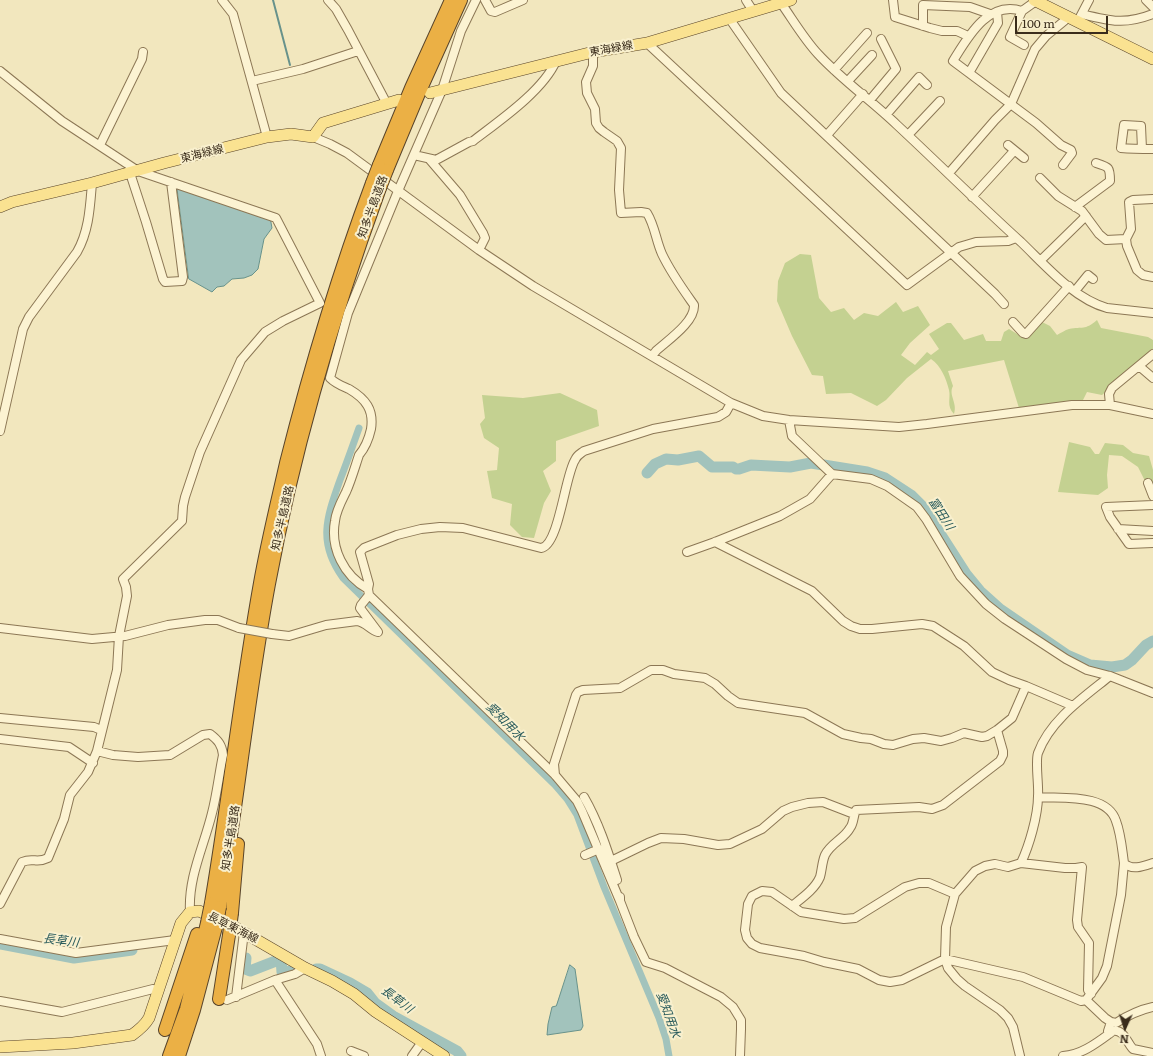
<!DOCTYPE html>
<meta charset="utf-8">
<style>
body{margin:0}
#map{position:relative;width:1153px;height:1056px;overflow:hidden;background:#f2e7be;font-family:Literata,serif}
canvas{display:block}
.north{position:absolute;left:1105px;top:1008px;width:40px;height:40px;-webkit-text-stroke:3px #f9f0ce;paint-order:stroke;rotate:183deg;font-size:11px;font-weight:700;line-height:16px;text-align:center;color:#3a2c1b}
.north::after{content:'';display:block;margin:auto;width:14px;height:18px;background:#3a2c1b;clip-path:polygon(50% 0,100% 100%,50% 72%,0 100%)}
.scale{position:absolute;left:1015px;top:16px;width:93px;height:18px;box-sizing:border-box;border:2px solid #3a2c1b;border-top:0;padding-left:5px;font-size:12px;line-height:14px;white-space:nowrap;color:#3a2c1b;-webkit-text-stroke:3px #f9f0ce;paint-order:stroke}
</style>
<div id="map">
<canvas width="1153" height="1056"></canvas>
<div class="north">N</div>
<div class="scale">100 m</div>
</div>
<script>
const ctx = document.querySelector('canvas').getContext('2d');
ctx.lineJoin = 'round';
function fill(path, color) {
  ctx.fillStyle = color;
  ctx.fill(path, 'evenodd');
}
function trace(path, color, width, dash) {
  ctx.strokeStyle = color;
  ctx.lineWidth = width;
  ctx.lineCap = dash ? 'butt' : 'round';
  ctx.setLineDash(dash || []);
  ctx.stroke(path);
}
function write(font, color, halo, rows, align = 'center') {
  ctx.font = font + ' Literata,"Noto Sans JP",serif';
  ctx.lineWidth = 4;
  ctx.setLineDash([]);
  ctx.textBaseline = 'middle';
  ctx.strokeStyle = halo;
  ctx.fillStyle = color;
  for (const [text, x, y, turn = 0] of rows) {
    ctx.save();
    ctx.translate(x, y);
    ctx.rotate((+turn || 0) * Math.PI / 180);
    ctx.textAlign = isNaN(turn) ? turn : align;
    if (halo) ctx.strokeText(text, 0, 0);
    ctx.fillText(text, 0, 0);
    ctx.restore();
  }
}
const green = new Path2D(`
 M800,254L811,255L819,298L831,312L844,308L854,320L864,313L878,316L896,302L903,312L918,306L930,325L910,343L901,355L915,365L927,352L931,355L939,349L929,334L947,323H951L964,340L983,334L986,341H1001L1004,332L1009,329L1022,337L1030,336L1042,322L1050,326L1057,335C1061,333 1065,330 1069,329C1083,326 1084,331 1097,320L1101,328L1148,337L1153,340V350L1102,395L1087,392L1083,400L1019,408L1004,360L948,371L953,386C948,395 958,403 954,414C946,406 951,398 949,390C946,378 941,366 931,359L907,378L886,400L877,406L851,393L826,394L823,376L812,375L792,336L777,301L778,281L785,263Z
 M560,393L597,410L599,426L556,441V461L543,471L551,491L544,503L534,538L522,537L510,525L512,504L492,498L487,471L497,470L499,448L484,438L480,424L485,418L482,395L523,398Z
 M1069,442L1090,447L1095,454H1099L1105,443L1123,445L1133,453L1149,456L1153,470V489H1149L1138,467L1122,456L1109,455L1107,475L1108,488L1098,495L1058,492Z`);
const water = new Path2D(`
 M177,186L270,217L272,228L264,239L258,269L252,275L244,278L232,279L224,286L217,287L212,292L189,279Z
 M570,965L575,969L583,1026L581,1030L547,1035L548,1024L552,1007L556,1006Z`);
const stream = new Path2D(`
 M273,0L290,65`);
const canal = new Path2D(`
 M359,428C353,445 347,462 340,480C327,517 317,542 343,578L555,785L567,799L577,815L604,887L659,1018L666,1039L669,1056`);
const river = new Path2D(`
 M647,473L655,464L666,459L678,460L699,456L712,467H733L736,469H739L751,465L790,467L811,463L867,472L885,478L911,495L923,507L966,574L980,591L1000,609L1067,655L1090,665L1112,667L1125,665L1132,660L1146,645L1153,641
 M0,944L74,958L132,950
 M246,958L245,969L250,971L281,959L282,972L292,971
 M316,969H320L350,983L367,993L375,1003L393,1016L457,1051L461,1056`);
const minor = new Path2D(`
 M222,0L233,14L267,137
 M328,0L336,9L348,30L387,104
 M485,0L491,11L495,12L523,0
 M746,0L753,11
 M893,0L895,17L930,28L942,31H957L968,36
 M1146,0L1153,7
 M781,3C793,20 804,39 818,54C842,80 872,101 897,125C939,164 979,204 1021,242C1045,265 1074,299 1107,308L1153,313
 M1022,11C988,0 968,37 953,61L1036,123L1061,145L1071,150L1072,153L1063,165
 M1082,14C1110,21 1125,25 1153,14
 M729,18L781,93L995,294L1004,304
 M1079,19L1089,0
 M923,26V5L970,7L990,14
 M647,43L907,285L959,247L976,242L1008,241L1016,238
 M1024,45L1010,37L1022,11L1036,1
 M593,52V66L586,82L587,93L595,109L596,123L599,128L604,132L617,141L621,148L619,190L621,213L641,212L647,213C655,226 656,241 662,254C671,273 682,288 694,305C695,322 668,340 656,351L652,356
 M834,70L867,33
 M0,71L62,121L138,171L276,218L320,303L283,321L265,332L241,360L200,452L185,497L183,506L182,521L123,579L126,587L127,596L119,636L117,670L97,751L88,772L70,795L64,819L48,858C36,864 34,857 22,862L0,904
 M969,73L998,23L997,12
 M252,81L303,69L358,51
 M848,81L872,55
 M870,100L896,69L881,39
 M886,115L919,77L927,85
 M827,135L863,94
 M908,135L940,101
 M313,137L330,144L347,153L479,250L533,286L731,403L763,416L789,420L899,427L927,424L1072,405H1110L1153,414
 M100,145L142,59L143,52
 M1008,145L1024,158
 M1142,149L1141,126L1124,125L1121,148C1132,149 1142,149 1153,149
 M414,155L436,160L469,142L473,141C499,121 543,91 556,61
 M430,160L460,195L483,233L485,238L479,250
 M130,173L146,222L163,279L165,282L182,281L183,277L171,182
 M949,173L995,120L1011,104L1035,49L1046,36L1069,17
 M1040,178L1058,196L1082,211L1099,234L1106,240L1126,239
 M972,197L1014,151
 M1153,199L1133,200L1129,202L1131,229L1126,239L1127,246L1137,270L1143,275L1153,277
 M1075,207L1110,181C1110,167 1109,167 1096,163
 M1040,261L1086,216
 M1075,291L1088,275L1093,279
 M1013,322L1023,333L1026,334L1069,286
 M1139,366L1153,378
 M1110,405L1109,394L1112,388L1153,354
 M789,420L792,436L832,474L871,479L887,486L917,507L926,519L960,576L986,604L1005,619L1066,659L1087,670L1110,676L1153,693
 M0,431L23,329L29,317L77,252C89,231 90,207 92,183
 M1148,483L1153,496
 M1153,505L1106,507L1110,517L1129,544L1153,543
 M1118,529L1153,531
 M715,542L812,591L843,621L851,626L860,629H872L922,624L933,626L964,646L992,672L1009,680L1026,686L1073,706
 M687,552L715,542L780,516L810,499L832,474
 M368,589C344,576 330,548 335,521C336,511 341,502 346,492C351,481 355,467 359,455C365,448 369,438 371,429C374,410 366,399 349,389C342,386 336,384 330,378L348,313L398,191L442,90L461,31L476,0
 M0,628L92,639L125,636L168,625L205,620H218L239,628
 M272,634L289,636L326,625L357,621C366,622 370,630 378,632L360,608L361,605L369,595
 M0,718L94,727L101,730
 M0,739L69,747L93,763
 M97,751L113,755L138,757L170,755L203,735L210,734C218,740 222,745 223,755C219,774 217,794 212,813C204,846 188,877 190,912
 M555,775L554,764L576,695L578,692L583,690L620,688L651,670H663L674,674L705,678L715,684L728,696L738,703L805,713L843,734L861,738L871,739L884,744L893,745L913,739L924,738L941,741L952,738L964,733L982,737L987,736L997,730L1012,718L1026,686
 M584,797C599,823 608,852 617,880
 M1038,797C1062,799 1107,793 1116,821C1121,834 1122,849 1124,863C1132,871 1144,866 1153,863
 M585,855L599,849
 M611,861L648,843L661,838L684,839L718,845L730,844L762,829L783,811L792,807L808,803L823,802L854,814
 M1021,863C1029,846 1038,816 1038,796C1039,785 1035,762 1038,753C1050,720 1084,697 1110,676
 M955,894L929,883H919L905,887L855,918L844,919L801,912L772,892L762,891L752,896L748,904L745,930L747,938L752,944L760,948L804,956L824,962L858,969L879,980L890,982L902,980L945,959L1023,977L1081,1001L1086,1000L1102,978L1107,966L1121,895L1124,863
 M620,897V901L634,937L646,962L665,968L721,997L733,1007L741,1020V1029L740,1056
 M620,901L582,811L577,801L555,775L369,595L368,589L369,584L360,552L364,548L397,535L421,529L440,527L463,528L541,548C559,546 565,475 575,460C577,455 580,454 584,451L653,429L718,417L726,412L731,403
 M792,906C802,898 815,889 820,877C822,870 822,862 825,855C831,843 844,839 850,828C854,823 853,816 856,810L919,807L932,809L943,805L1000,761L1003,755V751L997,730
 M0,939L76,953L175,940
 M275,980L317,1044L321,1056
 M236,997L244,932
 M227,1000L275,980L295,974L305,968
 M1086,1000L1105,1018L1111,1022L1108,1031L1109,1034
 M0,1001L62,1012L153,989L158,991
 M1111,1022L1116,1023C1127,1016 1139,1010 1153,1007
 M351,1051L364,1056
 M412,1056L422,1042
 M1020,1056L1013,1027L1008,1018L1000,1010L965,986L957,979L948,968L945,959L946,927L955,894L975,871L985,866L995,864L1008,867L1021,863L1065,868H1076L1082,867L1077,920L1078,927L1089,943L1088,990L1091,994
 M1063,1056C1082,1055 1098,1042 1113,1031C1124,1029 1127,1043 1133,1049L1153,1053`);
const major = new Path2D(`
 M1034,0L1153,59
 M430,93L593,52L647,43L791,0
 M0,207L12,202L92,183L164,163L267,137L291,134L313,137L323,123L399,100
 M0,1047L73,1043L132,1035C139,1030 145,1025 149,1018L181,923L190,912L199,911L236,928L305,968L332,981L354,994L376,1012L444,1056`);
const highway = new Path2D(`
 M379,165L411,88L451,0
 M387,170L420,91L461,0
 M211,903C229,797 241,689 260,583C267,543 277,503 286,463C310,368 338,274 372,183
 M220,907C238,799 249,691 269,584C294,449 333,317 380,188
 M232,913L238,844
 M219,999L229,935
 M165,1030L197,934
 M169,1056L186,1009L207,923
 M179,1056L194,1010L216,927`);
const minorBridge = new Path2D(`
 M239,628L272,634`);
const highwayBridge = new Path2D(`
 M372,183L379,165
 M380,188L387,170
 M207,923L211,903
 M216,927L220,907
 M229,935L232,913`);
const streetNames = [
 ["東海緑線",611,49,-10],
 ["東海緑線",202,154,-14],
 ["知多半島道路",373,207,-70],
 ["知多半島道路",283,518,-77],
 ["知多半島道路",231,838,-81],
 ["長草東海線",233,928,27]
];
const waterNames = [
 ["富田川",941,514,57],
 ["愛知用水",505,722,45],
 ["長草川",61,941,7],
 ["長草川",397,1000,37],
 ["愛知用水",668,1015,70]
];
fill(green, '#c4d191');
fill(water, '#a2c3bc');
trace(water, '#68928b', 1);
trace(stream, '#68928b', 2);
trace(canal, '#a2c3bc', 7);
trace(river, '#a2c3bc', 11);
trace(minor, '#8c7755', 10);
trace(major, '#59442a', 12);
trace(highway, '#59442a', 14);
trace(minor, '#fcf3d2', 8);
trace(major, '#fae291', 11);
trace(highway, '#ebb045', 12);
trace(minorBridge, '#8c7755', 10, []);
trace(highwayBridge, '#59442a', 14, []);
trace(minorBridge, '#fcf3d2', 8);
trace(highwayBridge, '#ebb045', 12);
write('11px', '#3a2c1b', '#f9f0ce', streetNames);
write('italic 12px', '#285a5b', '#f9f0ce', waterNames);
</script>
